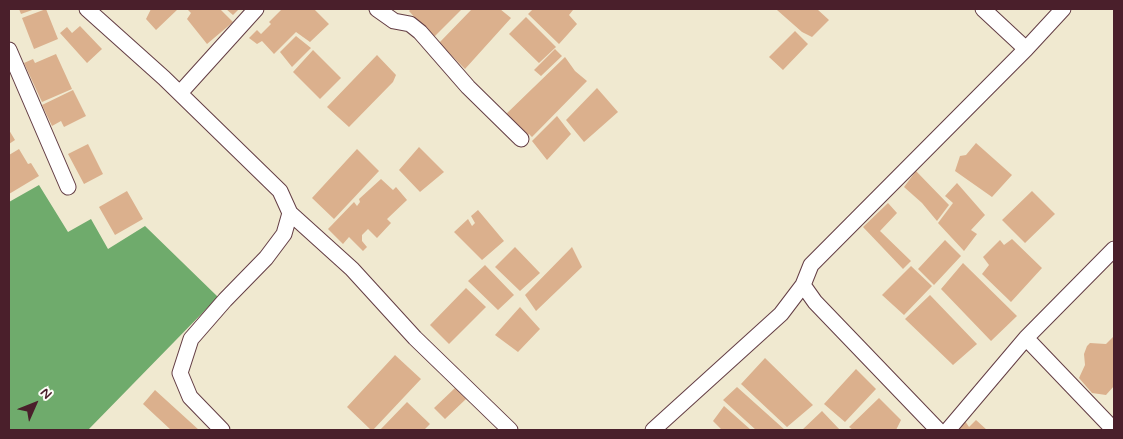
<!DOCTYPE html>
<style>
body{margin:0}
#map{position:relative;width:1123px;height:439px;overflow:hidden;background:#f0e9d0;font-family:Mynerve,sans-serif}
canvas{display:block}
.frame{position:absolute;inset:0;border:10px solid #4a1f2b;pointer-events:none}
.north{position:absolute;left:10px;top:379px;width:50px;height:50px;-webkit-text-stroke:4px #fdfcf7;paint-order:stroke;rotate:46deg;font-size:14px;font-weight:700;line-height:20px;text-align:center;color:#4a1f2b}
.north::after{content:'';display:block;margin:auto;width:18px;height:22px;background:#4a1f2b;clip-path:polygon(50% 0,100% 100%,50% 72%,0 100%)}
</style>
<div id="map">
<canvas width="1123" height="439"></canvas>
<div class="frame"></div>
<div class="north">N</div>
</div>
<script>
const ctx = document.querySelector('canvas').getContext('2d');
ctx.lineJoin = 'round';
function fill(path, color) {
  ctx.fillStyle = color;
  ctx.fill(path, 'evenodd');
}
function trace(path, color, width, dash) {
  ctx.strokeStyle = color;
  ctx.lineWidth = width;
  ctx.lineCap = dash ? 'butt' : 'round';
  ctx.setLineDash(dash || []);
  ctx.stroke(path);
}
const forest = new Path2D(`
 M39,185L68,232L91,219L108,249L145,226L218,297L88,430H9V202Z`);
const building = new Path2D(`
 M19,9H35L21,14Z
 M46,9L58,39L34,49L22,18Z
 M151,9H178L156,30L146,19Z
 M187,9H220L233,22L207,44L187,19L191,13Z
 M226,9H239L233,15Z
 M282,9H314L329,24L310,42L296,32L274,54L262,41L257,44L249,38L257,30L261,34L271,24L269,22Z
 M411,9H462L433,38L409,11Z
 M472,9H500L511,18L465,69L439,43Z
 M533,9H572L573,10L569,15L577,24L559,44L528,14Z
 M779,9H817L829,20L812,37L802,32L777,10Z
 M526,17L556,47L539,63L509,34Z
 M80,26L102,49L87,63L60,33L67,27L72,33Z
 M795,31L808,44L783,70L769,57Z
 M296,36L311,48L292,67L280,52Z
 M555,49L562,56L541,76L534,70Z
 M313,50L341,78L320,99L293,72Z
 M56,54L72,89L42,102L24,63L33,59L35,63Z
 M377,55L396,75L393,82L349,127L327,107Z
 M565,57L575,71L587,81L532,137L529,134L526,138L503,117Z
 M597,88L618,112L584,142L566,120Z
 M73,90L86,116L64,127L61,121L52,126L42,105Z
 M557,116L571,134L547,160L532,141Z
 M9,130L15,140L9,144Z
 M976,143L1012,175L992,197L955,171L960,156L966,155Z
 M88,144L103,174L84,184L68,154Z
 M419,147L444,172L420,192L399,170Z
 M19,149L28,164L31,163L39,176L9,194V155Z
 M357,149L379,171L334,219L312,198Z
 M916,171L949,205L937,221L922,203L904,187Z
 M381,179L393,190L396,187L407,200L387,219L391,223L377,238L368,229L362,235V241L367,247L363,251L349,237L343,244L328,229L354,202L357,206L360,202L359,199Z
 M957,183L985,215L971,230L977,234L964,251L938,223L953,203L945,196Z
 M127,191L143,219L115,235L99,207Z
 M1032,191L1055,214L1025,243L1002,220Z
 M888,203L897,213L880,231L911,261L903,269L863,227Z
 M478,210L504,241L482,260L454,232L468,219L472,226L475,223L471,216Z
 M1012,239L1042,268L1011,302L982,274L989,265L983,257L1000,240L1004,245Z
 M945,240L961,256L934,285L918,269Z
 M515,247L540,273L520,291L495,267Z
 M572,247L582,267L536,311L525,295Z
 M963,263L1017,316L991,341L941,289Z
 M485,265L514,295L498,310L468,281Z
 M911,266L932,286L904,315L882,295Z
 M466,288L486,307L449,344L430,325Z
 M930,295L977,344L953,365L905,319Z
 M520,307L540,329L518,352L495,335Z
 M1114,336V386L1106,395L1092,393L1079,378L1085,365L1084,354L1087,346L1090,343L1106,344Z
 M395,355L421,379L373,430H371L347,407Z
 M765,358L813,405L787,427L741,384Z
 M856,369L876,389L845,422L824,404Z
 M737,387L785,430H756L723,400Z
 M455,388L466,399L445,419L434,408Z
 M155,390L199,430H171L143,404Z
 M879,398L901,420L896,430H853L849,427Z
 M407,402L430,424L424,430H380Z
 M724,406L751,430H722L713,421Z
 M822,411L840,430H802Z
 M976,420L987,430H960L959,428L965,421L969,427Z`);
const minor = new Path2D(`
 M87,9L164,78L280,191L290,213L352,269L415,338L510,430
 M377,9L394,21L410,24L420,32L468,87L521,139
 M983,9L1026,49
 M9,50L68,187
 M180,93L256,9
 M803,285L815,302L938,430
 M1026,338L1114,430
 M222,430L190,397L180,373L191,339L225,300L266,258L284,234L290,213
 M653,430L781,314L803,285L811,265L1026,49L1063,9
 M948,430L1026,338L1114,249`);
fill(forest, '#6fab6c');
fill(building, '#dbb08d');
trace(minor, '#633d44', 17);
trace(minor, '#fff', 15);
</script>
